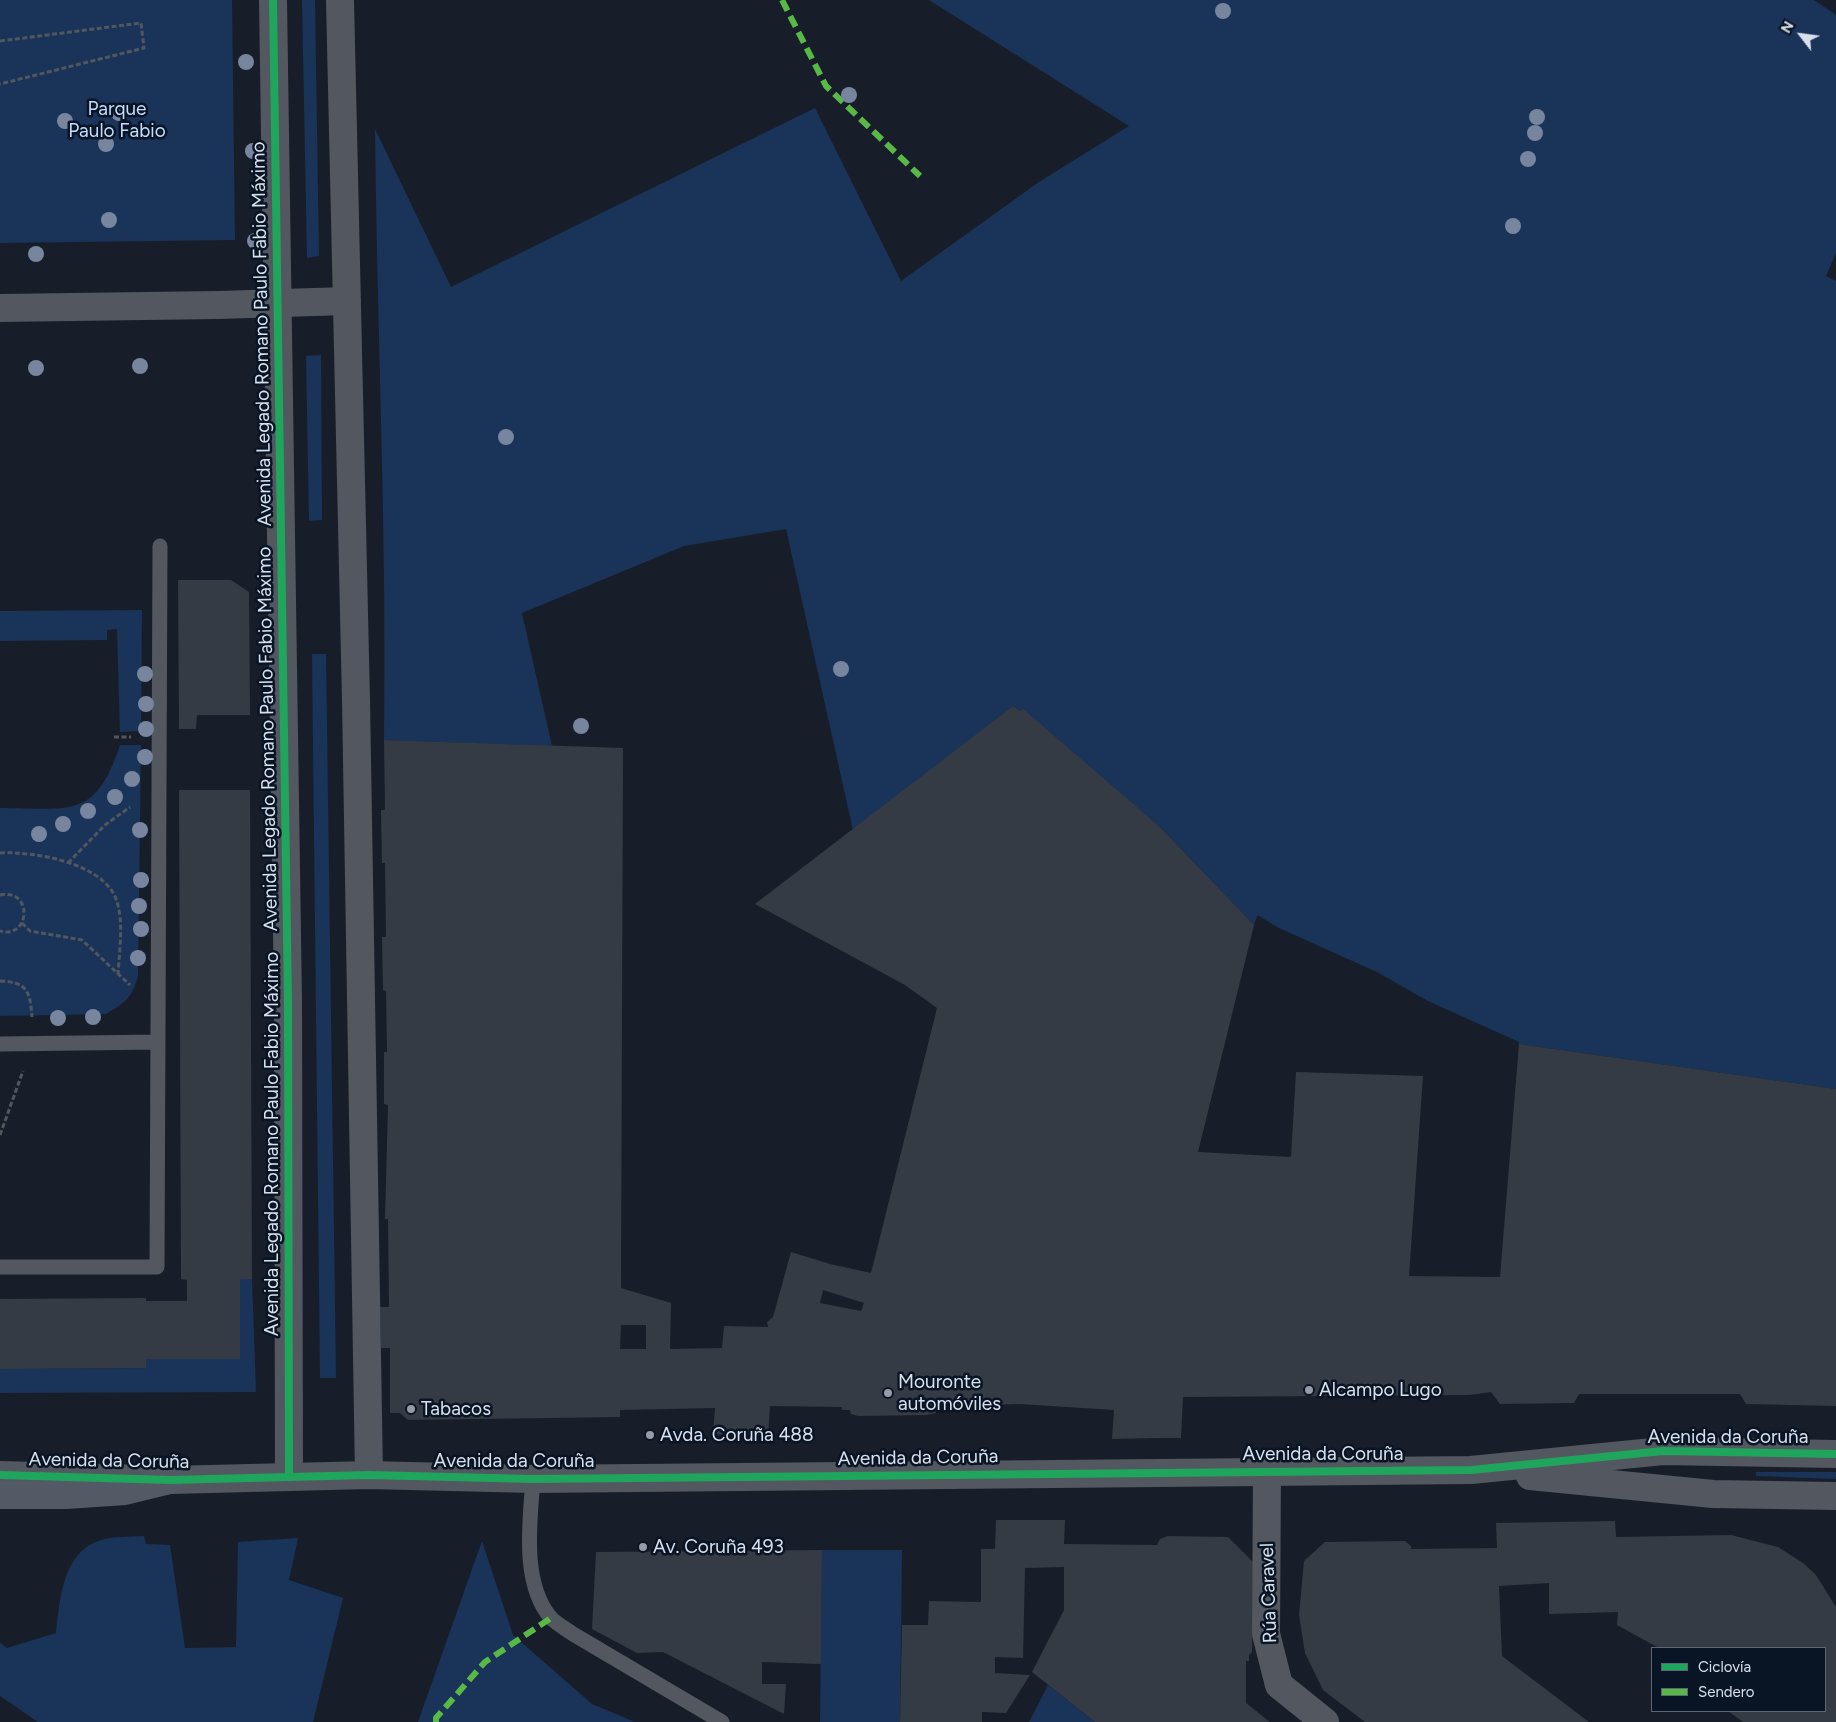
<!DOCTYPE html>
<meta charset="utf-8">
<style>
body{margin:0}
#map{position:relative;width:1836px;height:1722px;overflow:hidden;background:#181e29;font-family:Figtree,sans-serif}
canvas{display:block}
.legend{position:absolute;left:1651px;top:1647px;width:175px;height:65px;box-sizing:border-box;background:#091425;border:1px solid #5c6675;margin:0;padding:6px 9px;list-style:none;font-size:15px;color:#d8e0ec}
.legend li{display:flex;align-items:center;gap:10px;height:25px}
.legend b{width:25px;border:1px solid #5c6675}
.north{position:absolute;left:1776px;top:10px;width:50px;height:50px;-webkit-text-stroke:4px #091425;paint-order:stroke;rotate:300deg;font-size:14px;font-weight:700;line-height:20px;text-align:center;color:#d8e0ec}
.north::after{content:'';display:block;margin:auto;width:18px;height:22px;background:#d8e0ec;clip-path:polygon(50% 0,100% 100%,50% 72%,0 100%)}
</style>
<div id="map">
<canvas width="1836" height="1722"></canvas>
<ul class="legend">
<li><b style="height:6px;background:#20a55d"></b>Ciclovía</li>
<li><b style="height:6px;background:#58b947"></b>Sendero</li>
</ul>
<div class="north">N</div>
</div>
<script>
const ctx = document.querySelector('canvas').getContext('2d');
ctx.lineJoin = 'round';
function fill(path, color) {
  ctx.fillStyle = color;
  ctx.fill(path, 'evenodd');
}
function trace(path, color, width, dash) {
  ctx.strokeStyle = color;
  ctx.lineWidth = width;
  ctx.lineCap = dash ? 'butt' : 'round';
  ctx.setLineDash(dash || []);
  ctx.stroke(path);
}
function write(font, color, halo, rows, align = 'center') {
  ctx.font = font + ' Figtree,sans-serif';
  ctx.lineWidth = 5;
  ctx.setLineDash([]);
  ctx.textBaseline = 'middle';
  ctx.strokeStyle = halo;
  ctx.fillStyle = color;
  for (const [text, x, y, turn = 0] of rows) {
    ctx.save();
    ctx.translate(x, y);
    ctx.rotate((+turn || 0) * Math.PI / 180);
    ctx.textAlign = isNaN(turn) ? turn : align;
    if (halo) ctx.strokeText(text, 0, 0);
    ctx.fillText(text, 0, 0);
    ctx.restore();
  }
}
const green = new Path2D(`
 M0,0H232L235,240L0,243Z
 M302,0H315L319,256L307,258Z
 M929,0H1814L1836,15V253L1826,276L1836,281V1089L1519,1044V1042L1428,1001L1377,972L1279,928L1259,916H1257L1254,925L1161,828L1013,706L853,830L786,529L684,546L522,613L552,746L384,740C387,536 377,332 375,129L451,287L815,108L901,281L1039,182L1129,126Z
 M321,355L322,520L309,521L306,356Z
 M142,610L141,731L120,732L117,629L107,630V640L0,641V611Z
 M312,654H326L336,1378H320Z
 M120,745H141L138,976C132,998 126,1002 106,1014L0,1016V808C69,808 95,821 120,745Z
 M240,1279H252L256,1392L0,1393V1369L146,1368V1359H240Z
 M1756,1472H1836V1479L1756,1476Z
 M144,1536L146,1544L170,1545L185,1648L236,1647L238,1542L298,1538L289,1580L343,1598L313,1722H38L0,1696V1643L7,1648L56,1633C60,1600 62,1552 101,1540C113,1536 130,1537 144,1536Z
 M482,1541L513,1635L592,1704L635,1722H418Z
 M822,1550H902L900,1722H820Z
 M1048,1685L1095,1722H1029Z`);
const building = new Path2D(`
 M178,580H231L249,592L250,715H197L196,729H179Z
 M1013,706L1020,711L1023,709L1161,828L1254,925L1198,1152L1291,1157L1296,1072L1423,1076L1409,1276L1500,1277L1519,1044L1836,1089V1406L1746,1404L1740,1394H1579L1574,1403L1500,1404L1491,1392L1470,1395L1183,1397L1181,1438H1156L1112,1439L1114,1410L1020,1404L944,1406V1409H935L936,1413L926,1415L858,1416L851,1414L850,1410H842V1407L770,1406L768,1437L713,1434L715,1408L620,1410V1417L408,1420L400,1413H390V1348H381L380,1307H389L388,1219H385L388,1105L384,1104V1052H387L386,991L383,990L382,937H386L385,863H382L381,810H385L384,740L623,748L621,1288L671,1303L670,1349L722,1348L724,1326L768,1327L767,1322L773,1317L791,1252L830,1264L871,1273L937,1008L905,985L755,904ZM823,1290L864,1303L861,1311L820,1303ZM621,1325H646V1349H620Z
 M179,790H250L252,1279H240V1359H146V1368L0,1369V1299L146,1298V1301H187V1280L181,1279Z
 M996,1520H1065L1064,1544L1157,1545L1160,1539L1168,1536L1228,1537L1253,1562L1252,1652L1249,1655V1661H1246V1703L1270,1722H1095L1032,1672L1064,1610V1567L1025,1568L1023,1658L995,1657V1673L1030,1675L1006,1713L982,1712V1722H900L902,1625H928L929,1601L981,1602V1549H995Z
 M1615,1521L1616,1537L1731,1535L1778,1547L1803,1563L1816,1575L1836,1607V1722H1743L1728,1711H1825V1648H1659L1617,1625L1618,1612L1549,1614V1583L1499,1586L1502,1656L1589,1722H1365L1323,1690L1305,1653L1299,1615L1304,1561L1325,1542L1405,1541L1411,1546V1549L1497,1548L1496,1523Z
 M822,1550L821,1664L762,1662V1684H786L784,1714L663,1652L637,1653L592,1629L596,1552Z`);
const path = new Path2D(`
 M0,41L141,23L144,48L0,84
 M114,737H131
 M0,853C34,851 106,863 117,902C124,924 119,953 118,975
 M68,863L105,825L130,807
 M0,895C34,888 30,940 0,931
 M22,923L30,931L82,940L130,985
 M0,981C28,982 30,992 32,1017
 M0,1135L23,1071`);
const lane = new Path2D(`
 M0,1044L158,1042
 M0,1267H157L160,546
 M533,1479C530,1521 521,1583 551,1618C557,1624 566,1629 573,1634L722,1722`);
const street = new Path2D(`
 M273,0L288,1001L289,1477
 M340,0L356,700L369,1475
 M0,308L218,305L347,301
 M1267,1470L1266,1634L1279,1685L1325,1722
 M0,1475L146,1479`);
const secondary = new Path2D(`
 M1530,1476L1713,1494L1836,1496
 M170,1480L369,1475L533,1479L1471,1470L1663,1451L1836,1454`);
const highway = new Path2D(`
 M0,1495H66L125,1491L170,1480`);
const quiet = new Path2D(`
 M782,0L826,86L920,176
 M436,1722V1718L485,1662L551,1618`);
const cycleway = new Path2D(`
 M273,0L288,1001L289,1477
 M0,1475L170,1480L369,1475L533,1479L1471,1470L1663,1451L1836,1454`);
const trees = [
 [1223,11],
 [246,62],
 [849,95],
 [119,113],
 [1537,117],
 [65,121],
 [1535,133],
 [106,144],
 [253,151],
 [1528,159],
 [109,220],
 [1513,226],
 [255,241],
 [36,254],
 [140,366],
 [36,368],
 [506,437],
 [841,669],
 [145,674],
 [146,704],
 [581,726],
 [146,729],
 [145,757],
 [132,779],
 [115,797],
 [88,811],
 [63,824],
 [140,830],
 [39,834],
 [141,880],
 [139,906],
 [141,929],
 [138,958],
 [93,1017],
 [58,1018]
];
const markers = [
 [1309,1390,5,"#959ca8"],
 [888,1393,5,"#959ca8"],
 [411,1409,5,"#959ca8"],
 [650,1435,5,"#959ca8"],
 [643,1547,5,"#959ca8"]
];
const parkNames = [
 ["Parque",117,109],
 ["Paulo Fabio",117,131]
];
const streetNames = [
 ["Avenida Legado Romano Paulo Fabio Máximo",262,334,-91],
 ["Avenida Legado Romano Paulo Fabio Máximo",268,739,-91],
 ["Avenida Legado Romano Paulo Fabio Máximo",272,1144,-90],
 ["Avenida da Coruña",1728,1437],
 ["Avenida da Coruña",1323,1454],
 ["Avenida da Coruña",918,1458,-1],
 ["Avenida da Coruña",109,1461,1],
 ["Avenida da Coruña",514,1461],
 ["Rúa Caravel",1269,1593,-92]
];
const poiNames = [
 ["Mouronte",898,1382],
 ["automóviles",898,1404],
 ["Alcampo Lugo",1319,1390],
 ["Tabacos",421,1409],
 ["Avda. Coruña 488",660,1435],
 ["Av. Coruña 493",653,1547]
];
fill(green, '#1a3359');
fill(building, '#353b44');
trace(path, '#52575f', 3, [5, 2.5]);
trace(lane, '#525760', 15);
trace(street, '#525760', 28);
trace(secondary, '#525760', 28);
trace(highway, '#535a65', 28);
trace(quiet, '#58b947', 6, [12, 6]);
trace(cycleway, '#20a55d', 8);
ctx.fillStyle = '#77869e';
for (const [x, y] of trees) {
  ctx.beginPath();
  ctx.arc(x, y, 8, 0, 2 * Math.PI);
  ctx.fill();
}
for (const [x, y, r, color] of markers) {
  const dot = new Path2D();
  dot.arc(x, y, r, 0, 2 * Math.PI);
  ctx.fillStyle = color;
  ctx.fill(dot);
  trace(dot, '#091425', 2);
}
write('19px', '#c5dcfd', '#091425', parkNames);
write('19px', '#d8e0ec', '#091425', streetNames);
write('19px', '#d8e0ec', '#091425', poiNames, 'left');
</script>
